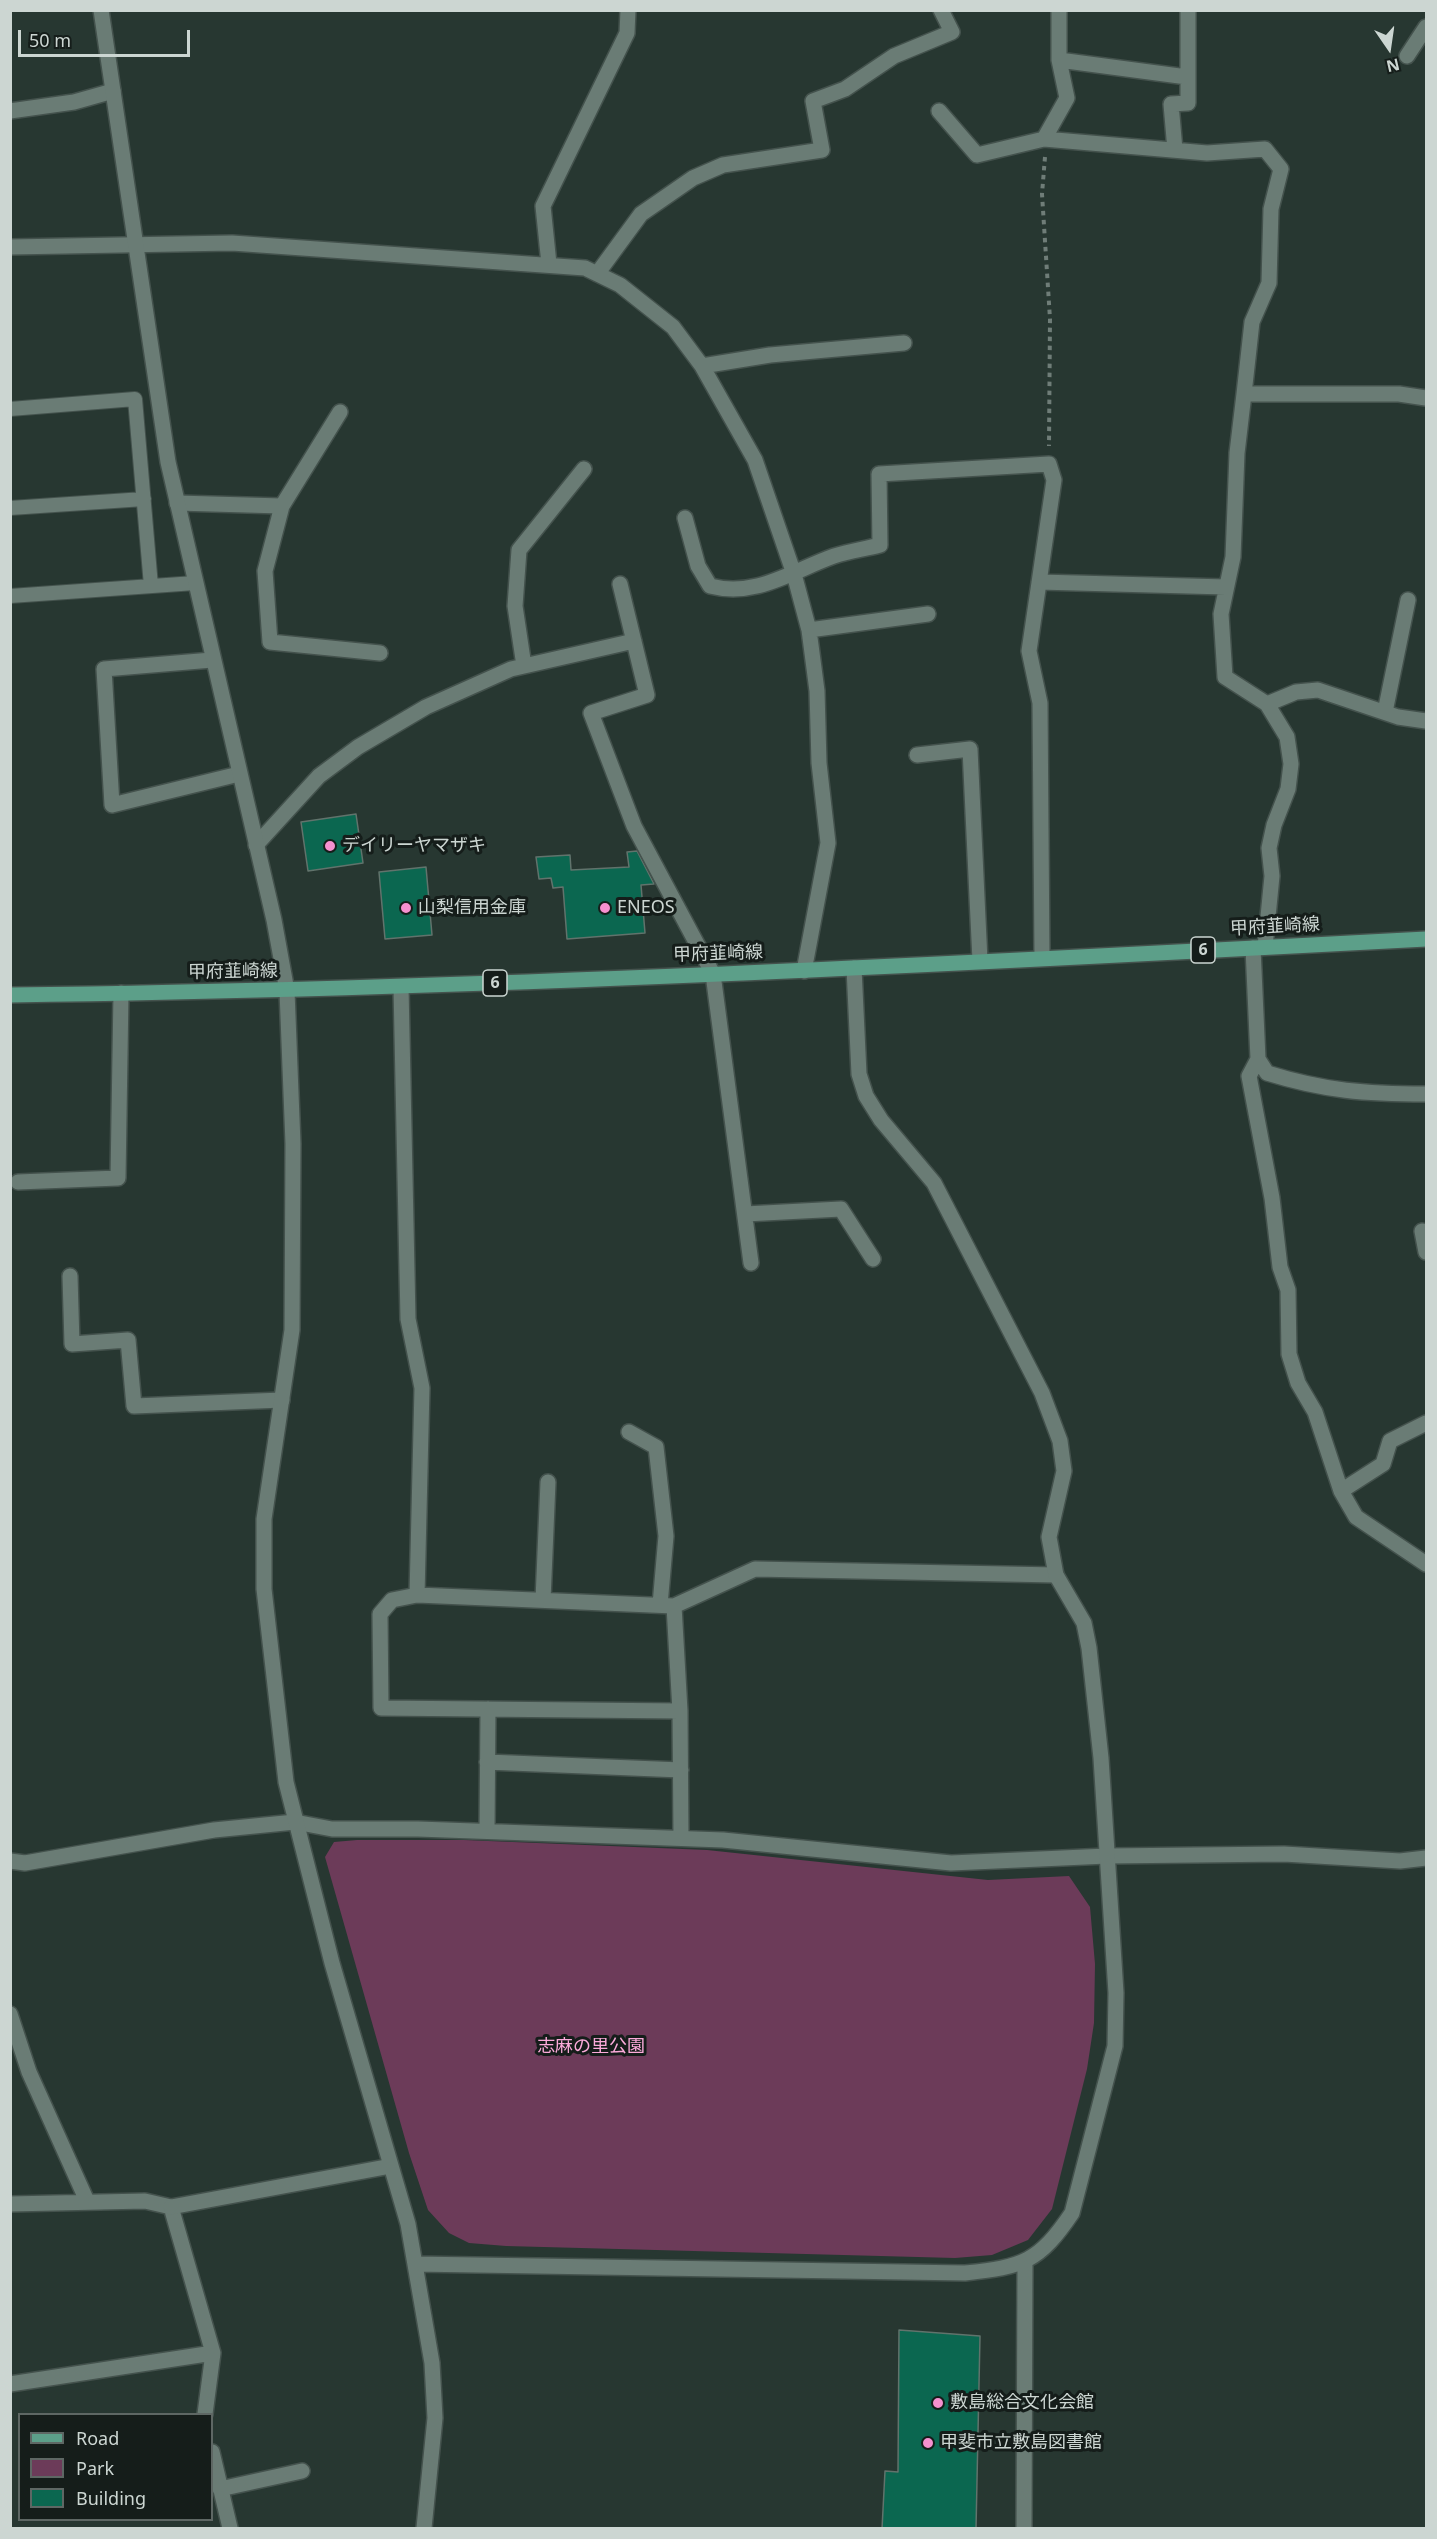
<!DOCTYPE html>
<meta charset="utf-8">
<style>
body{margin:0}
#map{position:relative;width:1437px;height:2539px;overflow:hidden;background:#273731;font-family:"Noto Sans",sans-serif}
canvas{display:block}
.frame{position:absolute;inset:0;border:12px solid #ccd6d2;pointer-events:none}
.legend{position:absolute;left:18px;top:2413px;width:195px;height:108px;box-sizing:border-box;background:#151d1a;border:2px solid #5e6764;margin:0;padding:8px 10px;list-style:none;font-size:18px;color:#ccd6d2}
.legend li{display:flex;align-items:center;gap:12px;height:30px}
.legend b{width:30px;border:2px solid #5e6764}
.north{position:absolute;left:1359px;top:18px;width:60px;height:60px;-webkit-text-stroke:4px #151d1a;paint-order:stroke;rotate:167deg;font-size:16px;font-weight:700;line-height:24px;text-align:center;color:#ccd6d2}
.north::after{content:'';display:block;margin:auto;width:21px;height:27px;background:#ccd6d2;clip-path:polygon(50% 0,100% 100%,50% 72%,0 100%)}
.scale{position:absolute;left:18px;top:30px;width:172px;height:27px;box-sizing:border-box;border:3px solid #ccd6d2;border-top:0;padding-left:8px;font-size:18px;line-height:21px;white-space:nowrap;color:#ccd6d2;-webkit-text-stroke:4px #151d1a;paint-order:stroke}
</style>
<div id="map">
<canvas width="1437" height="2539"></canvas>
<div class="frame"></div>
<ul class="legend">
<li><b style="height:8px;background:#5c9f89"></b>Road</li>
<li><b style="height:16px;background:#6c3b59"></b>Park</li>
<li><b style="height:16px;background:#0b6750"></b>Building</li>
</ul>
<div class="north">N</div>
<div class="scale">50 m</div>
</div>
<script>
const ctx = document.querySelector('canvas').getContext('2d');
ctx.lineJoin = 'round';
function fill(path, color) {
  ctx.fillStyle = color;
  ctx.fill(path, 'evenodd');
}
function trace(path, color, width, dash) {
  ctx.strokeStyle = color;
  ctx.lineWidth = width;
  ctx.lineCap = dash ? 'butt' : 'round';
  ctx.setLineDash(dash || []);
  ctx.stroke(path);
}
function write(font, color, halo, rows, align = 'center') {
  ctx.font = font + ' "Noto Sans","Noto Sans JP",sans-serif';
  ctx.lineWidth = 6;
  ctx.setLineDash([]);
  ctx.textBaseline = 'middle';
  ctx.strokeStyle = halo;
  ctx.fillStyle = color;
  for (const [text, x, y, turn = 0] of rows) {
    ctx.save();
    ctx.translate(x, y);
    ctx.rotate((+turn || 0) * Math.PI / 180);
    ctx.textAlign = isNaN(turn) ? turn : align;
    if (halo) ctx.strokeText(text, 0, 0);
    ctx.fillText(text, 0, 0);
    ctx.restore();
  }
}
const green = new Path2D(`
 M357,1840H464L707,1850L988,1880L1069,1876L1090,1907L1095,1964L1094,2023L1087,2069L1052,2209L1028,2240L992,2255L955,2258L506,2246L469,2243L449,2233L428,2210L409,2153L325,1857L334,1842Z`);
const building = new Path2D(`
 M356,814L363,863L308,871L301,822Z
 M637,851L654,884L641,885L645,933L567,939L563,887L553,888L551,878L539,879L536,857L570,855L571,870L629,867L627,852Z
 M426,867L432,935L385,939L379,872Z
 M899,2330L980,2336L976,2529H882L885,2471L898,2472Z`);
const path = new Path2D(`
 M1045,157L1042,194L1050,319L1049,446`);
const service = new Path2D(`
 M10,409L135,399L151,586
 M10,508L144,499
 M10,596L195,583`);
const minor = new Path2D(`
 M1059,10V60L1187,77
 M1407,56L1426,27
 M10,111L74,102L113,91
 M939,111L977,155L1044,139L1207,153L1265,149L1281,169L1271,209L1269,283L1252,322L1244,394L1237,453L1233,557L1221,614L1225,677L1267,704L1287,737L1291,764L1288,789L1274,825L1269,848L1272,876L1265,947
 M1044,139L1067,98L1059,60
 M1175,150L1171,104L1188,103V10
 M10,247L232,243L585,268L620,285L673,327L702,366L755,460L794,574L809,630L817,691L819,763L828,843L804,971
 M549,264L543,206L627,33L628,10
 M597,274L641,214L693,178L723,165L822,150L813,101L845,89L894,56L952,32L941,10
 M702,366L770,355L904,343
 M1244,394H1399L1426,398
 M177,503L282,506L340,412
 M282,506L265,571L270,642L380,653
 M685,518L698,566L710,586C756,598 792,571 834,556C849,551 865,549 880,545L879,474L1049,464L1054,480L1029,651L1040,703L1042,958
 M1039,582L1226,587
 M620,584L647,695L591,713L634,826L713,974L751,1263
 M809,630L928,614
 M212,660L104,669L112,805L239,774
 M524,666L515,606L519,550L584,469
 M1267,704L1296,692L1318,690L1398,717L1426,721
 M1385,712L1408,600
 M917,755L970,749L980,961
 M256,845L319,776L358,747L426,707L511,669L634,641
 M1253,948L1258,1059L1267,1073C1325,1091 1366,1094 1426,1094
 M401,987L408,1319L422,1388L417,1595
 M1258,1059L1249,1076L1272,1198L1280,1267L1288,1290L1289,1354L1298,1383L1315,1412L1341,1491L1356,1517L1426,1564
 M18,1182L118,1178L121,993
 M745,1214L841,1209L873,1259
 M1422,1231L1426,1252
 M70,1276L72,1344L128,1340L134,1406L282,1400
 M629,1432L656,1447L666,1536L660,1605
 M1341,1491L1383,1464L1390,1441L1426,1423
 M543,1600L548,1482
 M674,1606L680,1711L681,1838
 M680,1711L381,1708L380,1614L392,1600L417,1595L674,1606L755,1569L1056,1575
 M487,1762L681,1770
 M487,1831L488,1709
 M10,1861L25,1863L214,1830L295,1822L332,1829H418L723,1840L951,1863L1107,1856L1284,1854L1400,1861L1426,1858
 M10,2014L29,2072L87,2201
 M10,2204L145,2201L171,2207L213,2353L205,2414
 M10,2384L213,2353
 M212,2452L230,2528
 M220,2489L302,2471`);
const tertiary = new Path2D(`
 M101,10L168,462L274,920L287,991L293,1144L292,1330L264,1519V1589L286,1782L332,1963L408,2224L432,2363L435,2418L424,2528
 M171,2207L391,2166
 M415,2264L965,2273C1023,2267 1039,2262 1072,2213L1115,2046L1116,1993L1101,1758L1089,1648L1084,1623L1056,1575L1049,1537L1064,1471L1060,1441L1042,1393L934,1183L881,1120L866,1096L859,1074L854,968
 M1024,2528L1025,2261`);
const primary = new Path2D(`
 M10,995C483,989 955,964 1426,939`);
const markers = [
 [330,846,6,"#f690cf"],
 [406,908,6,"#f690cf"],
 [605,908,6,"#f690cf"],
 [938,2403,6,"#f690cf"],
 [928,2443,6,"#f690cf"]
];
const shields = [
 [1203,950,24],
 [495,983,24]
];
const shieldNames = [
 ["6",1203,950],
 ["6",495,983]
];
const poiNames = [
 ["デイリーヤマザキ",342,846],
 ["山梨信用金庫",418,908],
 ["ENEOS",617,908],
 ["敷島総合文化会館",950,2403],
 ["甲斐市立敷島図書館",940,2443]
];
const streetNames = [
 ["甲府韮崎線",1275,927,-3],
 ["甲府韮崎線",718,954,-2],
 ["甲府韮崎線",233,972,-1]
];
const parkNames = [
 ["志麻の里公園",591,2047]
];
fill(green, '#6c3b59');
fill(building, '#0b6750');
trace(building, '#61736c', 1.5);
trace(service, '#44524d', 16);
trace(minor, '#44524d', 18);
trace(tertiary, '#44524d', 18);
trace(primary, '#44524d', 18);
trace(path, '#6f7d78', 4, [4.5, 4.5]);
trace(service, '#6a7c75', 14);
trace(minor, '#6a7c75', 15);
trace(tertiary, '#6a7c75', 15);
trace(primary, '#5c9f89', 15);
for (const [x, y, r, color] of markers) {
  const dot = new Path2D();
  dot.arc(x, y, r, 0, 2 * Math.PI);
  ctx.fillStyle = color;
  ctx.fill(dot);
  trace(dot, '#151d1a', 2);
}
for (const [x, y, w] of shields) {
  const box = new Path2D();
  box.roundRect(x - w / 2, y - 13, w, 26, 4.5);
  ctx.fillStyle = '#151d1a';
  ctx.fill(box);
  trace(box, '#ccd6d2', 1.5);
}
write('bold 16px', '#ccd6d2', null, shieldNames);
write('18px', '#ccd6d2', '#151d1a', poiNames, 'left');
write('18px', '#ccd6d2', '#151d1a', streetNames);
write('18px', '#fbaada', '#151d1a', parkNames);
</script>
